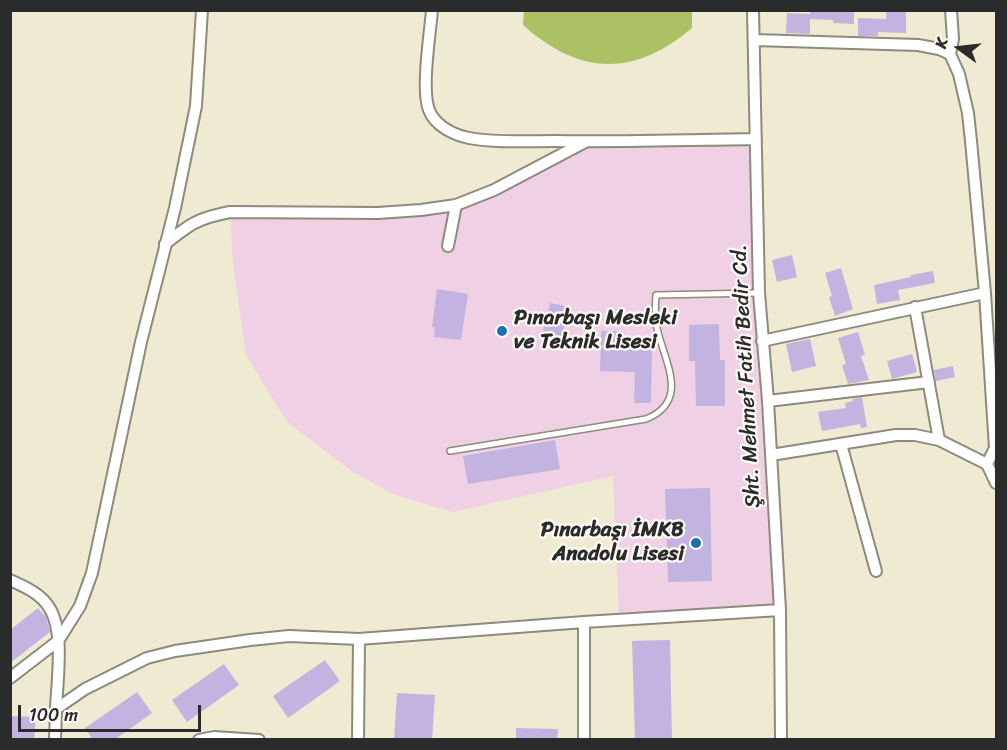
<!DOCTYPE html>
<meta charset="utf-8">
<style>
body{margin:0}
#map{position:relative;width:1007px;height:750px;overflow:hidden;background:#efead2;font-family:Sriracha,sans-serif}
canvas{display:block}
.frame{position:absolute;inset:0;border:12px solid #2b2b2b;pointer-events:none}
.north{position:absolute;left:929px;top:18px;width:60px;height:60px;-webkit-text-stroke:4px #fdfcf7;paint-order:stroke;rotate:285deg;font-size:16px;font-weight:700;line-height:24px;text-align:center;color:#2b2b2b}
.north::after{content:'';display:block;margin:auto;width:21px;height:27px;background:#2b2b2b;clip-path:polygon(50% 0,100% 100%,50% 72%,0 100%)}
.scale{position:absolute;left:18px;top:705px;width:183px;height:27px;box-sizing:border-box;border:3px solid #2b2b2b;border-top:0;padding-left:8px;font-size:18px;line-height:21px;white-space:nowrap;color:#2b2b2b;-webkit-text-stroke:4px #fdfcf7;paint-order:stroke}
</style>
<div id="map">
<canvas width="1007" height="750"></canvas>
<div class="frame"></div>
<div class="north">K</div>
<div class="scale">100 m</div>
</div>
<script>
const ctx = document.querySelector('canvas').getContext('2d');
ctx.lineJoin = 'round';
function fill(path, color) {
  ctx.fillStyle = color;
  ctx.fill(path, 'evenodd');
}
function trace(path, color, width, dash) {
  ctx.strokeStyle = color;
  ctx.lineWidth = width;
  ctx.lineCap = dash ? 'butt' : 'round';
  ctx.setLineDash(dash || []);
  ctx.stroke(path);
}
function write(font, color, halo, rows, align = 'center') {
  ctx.font = font + ' Sriracha,sans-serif';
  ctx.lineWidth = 4.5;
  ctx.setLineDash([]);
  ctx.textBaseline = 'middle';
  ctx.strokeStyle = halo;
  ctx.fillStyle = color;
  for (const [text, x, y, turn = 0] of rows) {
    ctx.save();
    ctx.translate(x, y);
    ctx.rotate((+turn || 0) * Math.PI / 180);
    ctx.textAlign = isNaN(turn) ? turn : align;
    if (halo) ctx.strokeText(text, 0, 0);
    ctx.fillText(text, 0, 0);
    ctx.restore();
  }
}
const built = new Path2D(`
 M756,139L780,610L619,620L613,476L453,512L395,495L350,470L286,421L246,355L233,264L230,212L378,213L456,205L585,142Z`);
const green = new Path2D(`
 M524,11H692V28C634,77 580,76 523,25Z`);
const building = new Path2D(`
 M810,10H854V24L833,23V20L810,19V34L786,33L787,13L810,14Z
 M886,11L906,12V33L878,32V36H858V18L886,19Z
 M792,255L797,277L777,282L772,260Z
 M841,268L853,309L835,316L829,297L832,296L825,273Z
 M933,271L935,283L898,290L900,300L877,304L874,285L911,277V275Z
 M437,289L468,294L461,340L434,337L435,327H432Z
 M550,303L569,307L560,344L541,339Z
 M719,324L720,360H725V406H696L695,361H689V325Z
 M601,331H622V347L652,348L651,403H634L635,372L600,371Z
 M858,332L865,355L861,356L869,380L848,384L842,365L846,364L838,338Z
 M810,339L816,366L792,372L786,344Z
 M912,354L917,372L892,379L887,361Z
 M953,366L955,377L936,381L934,370Z
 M862,397L867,427L861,428L860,424L822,431L818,412L846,408L845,403L853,401L852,399Z
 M555,440L560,469L468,484L463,456Z
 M710,488L712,581L668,582L665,489Z
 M38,608L46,617L50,632L10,663V630Z
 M670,640L672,740H635L632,641Z
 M325,660L340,681L288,718L273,696Z
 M224,664L239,685L187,722L172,700Z
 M137,692L152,713L114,740H93L85,728Z
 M397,693L435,695L432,740H394Z
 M10,716L36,717L34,740H10Z
 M516,728L558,729L557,740H516Z`);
const service = new Path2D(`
 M450,451L646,419C691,401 664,361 657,328C655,317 655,306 656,295L759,293`);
const minor = new Path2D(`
 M432,10C430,35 421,89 429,110C435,126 454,135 469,138C497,143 527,141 555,141C622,142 689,140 756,139
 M753,10L759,293L768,401L780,610L781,740
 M754,40L918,45L939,49L950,54L959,74L968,113L971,141L985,293L762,341
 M950,54L953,39L951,10
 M165,244C190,224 198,218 230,212L378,213L421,210L456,205L494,190L585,142
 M448,246L456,205
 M985,293L995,448L987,464
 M915,307L939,440
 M768,401L929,382
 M841,444L876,571
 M771,455L896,435H915L939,440L987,464L996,483
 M10,580C23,586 37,592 46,603C66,627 57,679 56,709
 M584,622V740
 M10,678L58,641L80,606L92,573L141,342L175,208L196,106L202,10
 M55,740L56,709L85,689L147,658L175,651L250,640L289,636L359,639L584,622L780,610
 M199,740L214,737L259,740
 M358,740L359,639`);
const markers = [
 [502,331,6,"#1f6fb2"],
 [696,543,6,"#1f6fb2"]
];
const poiNames = [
 ["Pınarbaşı Mesleki",514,319],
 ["ve Teknik Lisesi",514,343],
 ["Pınarbaşı İMKB",684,531,"right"],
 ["Anadolu Lisesi",684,555,"right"]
];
const streetNames = [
 ["Şht. Mehmet Fatih Bedir Cd.",747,376,-93]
];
fill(built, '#f0d0e4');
fill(green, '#acc064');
fill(building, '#c3b3e1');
trace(service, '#8d8a7e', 8);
trace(minor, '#8d8a7e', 14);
trace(service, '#fff', 5);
trace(minor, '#fff', 10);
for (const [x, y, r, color] of markers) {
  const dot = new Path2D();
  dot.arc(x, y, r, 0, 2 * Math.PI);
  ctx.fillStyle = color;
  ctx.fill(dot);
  trace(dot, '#fdfcf7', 2);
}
write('bold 21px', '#2b2b2b', '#fdfcf7', poiNames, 'left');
write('21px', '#2b2b2b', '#fdfcf7', streetNames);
</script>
